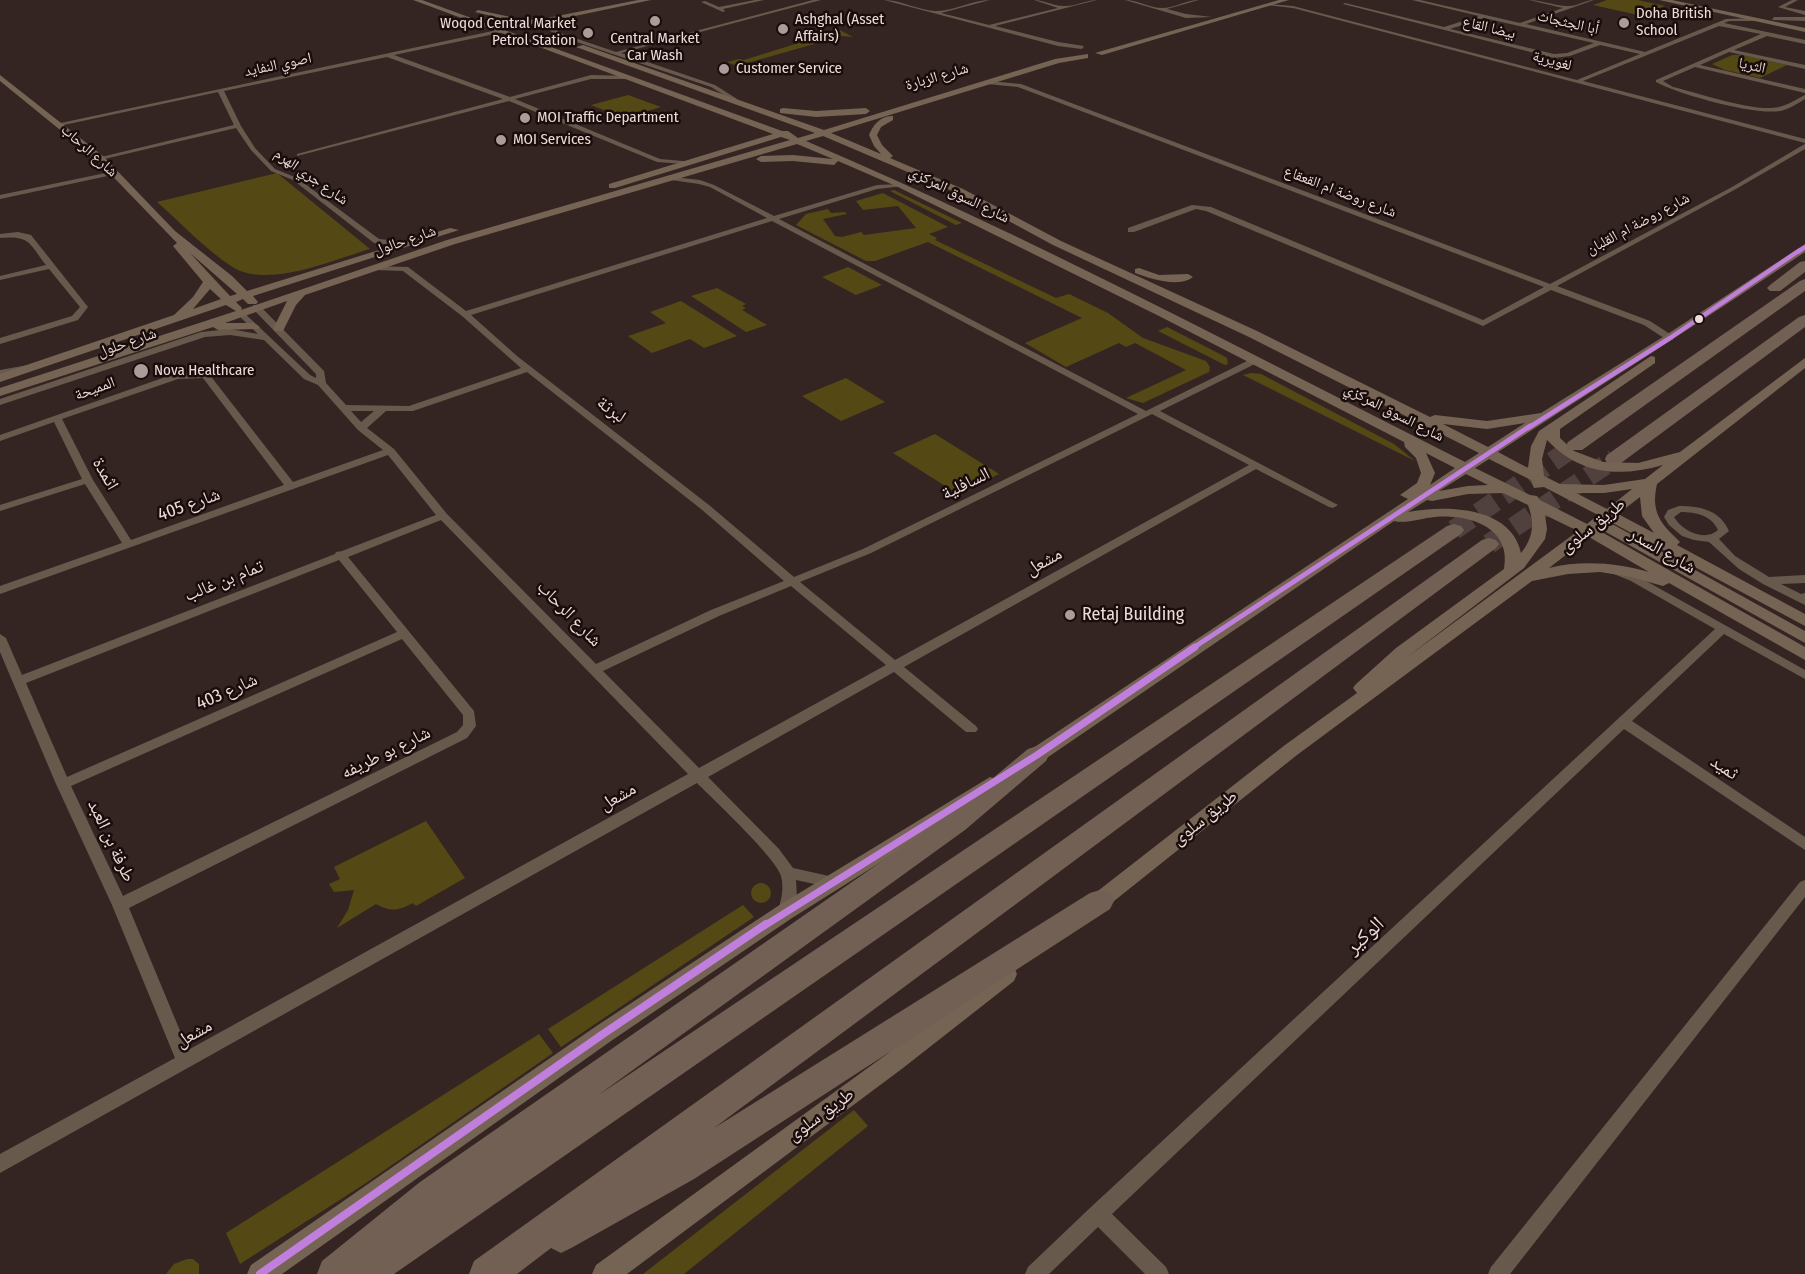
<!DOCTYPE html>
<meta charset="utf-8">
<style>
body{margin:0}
canvas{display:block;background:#342523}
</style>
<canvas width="1805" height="1274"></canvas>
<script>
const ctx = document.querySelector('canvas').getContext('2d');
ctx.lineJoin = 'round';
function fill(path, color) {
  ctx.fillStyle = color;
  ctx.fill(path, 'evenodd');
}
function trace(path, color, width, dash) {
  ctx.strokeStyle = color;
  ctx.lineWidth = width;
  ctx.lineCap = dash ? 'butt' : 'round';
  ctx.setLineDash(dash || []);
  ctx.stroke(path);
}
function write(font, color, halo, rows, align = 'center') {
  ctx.font = font + ' "Fira Sans Condensed","Noto Naskh Arabic",sans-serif';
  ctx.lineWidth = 5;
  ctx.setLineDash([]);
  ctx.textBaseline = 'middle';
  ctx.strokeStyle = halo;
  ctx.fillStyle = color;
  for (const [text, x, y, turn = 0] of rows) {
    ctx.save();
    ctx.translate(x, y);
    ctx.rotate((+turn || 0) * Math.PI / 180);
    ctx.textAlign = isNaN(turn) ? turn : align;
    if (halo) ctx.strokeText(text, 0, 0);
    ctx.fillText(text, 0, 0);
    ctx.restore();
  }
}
const green = new Path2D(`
 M1607,0H1638L1665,6L1638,15L1593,5Z
 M840,30L853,37L842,36L737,66L727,62L739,59L744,60Z
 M1732,55H1743L1787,65L1760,78L1725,70L1712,64Z
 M628,95L661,107L624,118L591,105Z
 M277,173L370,249C332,260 266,290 231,266C204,248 181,223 157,202Z
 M894,190L962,223L956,225L890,191Z
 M883,193L948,227L929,234L937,238L935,240L1056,298L1069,294L1108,313L1143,338L1206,361L1210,367L1209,372L1143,403L1126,398L1186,370L1135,343L1126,347L1119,343L1066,367L1025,343L1082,318L928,242L875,261H866L796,225L806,214L828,209L831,213L845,212L847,214L823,219L835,236L842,237L861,232L864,235L916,228L898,206L863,210L856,201Z
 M848,267L882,285L856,295L822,277Z
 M717,288L746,304L742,306L746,308L742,310L767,325L746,332L691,296Z
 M681,301L737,336L704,348L690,339L652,353L628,336L666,323L650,312Z
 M1167,327L1220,354L1227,358L1228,364L1225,365L1158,331Z
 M1251,373L1261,374L1394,444L1415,461L1243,375Z
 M846,378L885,402L841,421L802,396Z
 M935,434L999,474L958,494L893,453Z
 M426,821L465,878L416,906L413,903C398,911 391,912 376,904L337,928L348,910L354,890L334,892L329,884L340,879L334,867Z
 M751 893a10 10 0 1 1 20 0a10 10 0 1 1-20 0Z
 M743,905L754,917L561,1047L548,1029Z
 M539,1034L553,1053L366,1183L240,1264L226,1233Z
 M854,1110L868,1126L684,1274H643Z
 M187,1259H193L199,1264V1274H166L174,1264Z`);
const highwayTunnel = new Path2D(`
 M1454,530L1575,446
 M1489,544L1614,459`);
const street = new Path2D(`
 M755,0H764L723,9L725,11L723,12L701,2L705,1L719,7Z
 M813,0H821L621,53L715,85L737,99L735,102L711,87L559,36L543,27L527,22L530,20L547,25L563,34L616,52Z
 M884,0C901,0 917,10 935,11C952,12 972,0 990,0L941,13L989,25L1058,8L1034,0C1044,0 1053,6 1063,6C1074,7 1086,0 1097,0L995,26L1058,42L1084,46L1082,49L1058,46Z
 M1125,0C1137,0 1150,8 1162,8C1175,8 1186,0 1199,0L1167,9L1186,14L1212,17L1186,18Z
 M1412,0H1420L1520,23L1563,8L1529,0C1542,0 1554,6 1567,6C1576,7 1585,0 1594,0L1526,24L1645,52L1726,19L1759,18L1757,21H1729L1724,23L1805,40V44L1767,36L1734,50L1805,65V69L1729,52L1700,65L1805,89V93L1695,67L1663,81L1673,87C1699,93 1755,113 1779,107C1788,105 1797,99 1805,95V99C1798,103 1791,108 1784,110C1762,118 1677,94 1656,82V80L1761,34L1719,26L1583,81L1805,139V143L1293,8L1266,5L1268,4L1293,6L1577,80L1640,54L1600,45L1570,56L1554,58L1343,4L1345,3L1444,27L1479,16ZM1484,18L1594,43L1567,53L1554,54L1450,29Z
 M1792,0H1798L1785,7L1805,11V15L1778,7Z
 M1774,17H1805V21L1772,20Z
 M502,29L504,32L394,55L510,97L591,75L631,76L629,79H591L515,99L660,159L683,161L685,162V164L657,162L509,101L297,156V154L503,99L387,57L224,91L241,126L255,148L275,169L297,178L379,239L408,242L409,244L405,246L374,243L293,180L271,171L251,150L236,128L100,160L97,158L234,125L218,92L59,126L56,124Z
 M989,81L1021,84L1550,284L1732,187L1803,145L1805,144V149L1736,189L1557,286L1650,321L1673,336V340H1667L1644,325L1551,290L1483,326L1206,211L1196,209L1134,232H1128V228L1192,205L1211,207L1483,320L1544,287L1018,87L987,84Z
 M115,171L117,172V174L0,199V195Z
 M673,177L700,180L714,185L774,216L877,185L903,184V186L877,189L779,219L1146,411L1251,359H1257V363L1160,411L1338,505L1333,508L1329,507L1256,469L904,667L976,726L978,729L976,732H966L894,672L708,777L779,849L793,868L838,878L840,882L838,886L833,888L796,880L797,899L790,916L785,918L780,916L777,912C782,900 784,888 781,876C777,859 713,799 697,783L0,1173V1154L175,1058L112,905L56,784L0,652V634L6,638L22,675L335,554L336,552L342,551L436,515L388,455L0,594V586L122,543L85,484L0,511V505L82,479L54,422L0,441V435L174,374L202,372L209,374L293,482L383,450L358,430L318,385L304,379L264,340L230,335L205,337L0,405V399L201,332L230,329L258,334L237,314L236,312L240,309L310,375L316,378V374L253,309V305H259L324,371L326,383L346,405L409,406L521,368L462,316L403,271L375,270H372V266L408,267L466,311L767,218L710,187L699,184L671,180V178ZM772,221L1138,414L863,549L794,577L709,505L517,356L471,315ZM527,372L701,509L784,581L711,610L596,664L447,514L394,449L367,428L386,411H413ZM203,378L284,485L131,540L93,480L62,419L178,379ZM351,411H374L361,422ZM1152,414L1249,465L895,660L800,582L871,553ZM441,520L688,774L188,1050L129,908L467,738L476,726L474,711L348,557ZM339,560L397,632L67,777L26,683ZM791,586L886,665L699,768L603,671L719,616ZM402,639L463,715V725L457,732L123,896L71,786Z
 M18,232L31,235L88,307L78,320L0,344V338L72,316L80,307L49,269L0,280V276L46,265C29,243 30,235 0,238V234Z
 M28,365L31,366V370L0,376V370Z
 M1679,506C1700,506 1720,510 1729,531L1719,539L1735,556L1769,577L1805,575V583L1781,584L1801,594L1805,593V605L1763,584L1739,569L1709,542L1694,540L1682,536L1669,525L1664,517L1668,510ZM1681,512C1696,512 1711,515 1718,530C1705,542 1682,531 1674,517Z
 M1613,567L1639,577L1805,670V679L1724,634L1632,721L1805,837V850L1624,729L1112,1214L1166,1267L1169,1274H1145L1098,1227L1049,1274H1025L1028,1267L1091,1207L1715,629L1631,581L1609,572L1607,570Z
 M1805,880V897L1510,1274H1488L1491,1267L1800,882Z`);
const secondary = new Path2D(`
 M413,0H422L782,131H788L798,138L815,133L576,47L583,45L824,130L1055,59L1088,54V58L1059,63L831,133L881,154L874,146L869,135C873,125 881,115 893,116V120L881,127L877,135L882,145L893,156L890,158L963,189L1061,241L1257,331L1430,417L1435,415L1487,421L1541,413L1666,335L1805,244V252C1704,320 1601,385 1498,452L1528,468L1531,446L1539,431L1651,356L1655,357V363L1560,429V438L1574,451L1603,462L1638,463L1680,452L1805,358V368L1657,484C1651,510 1659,522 1677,539L1680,542L1677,545L1805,614V626L1609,521L1605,525H1614L1805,631V643L1604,531L1603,526L1598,530L1805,647V660L1669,583L1663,586L1631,577L1600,572L1568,574L1532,581L1297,755L1099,913L1092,915L1085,913L1082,907L1085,901L1285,745L1357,693L1353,688L1356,684L1396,648L1504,569C1512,528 1470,514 1435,517C1422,518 1406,524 1394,521L1035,766L1028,768L1021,766L1019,761L1021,756L1408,499L1400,495L1417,483L1421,473L1416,458L1405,447L1404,442L1159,316L898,187L838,161L834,165L793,161L761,162L756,159L761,156L793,155L833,159L797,144L455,244L305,295L296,305L283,331H275L273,329L287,301L225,323H254L260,327L258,329L218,330L213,327L0,396V388L236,311L226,305L0,382V374L174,315L193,297L203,282L173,246L177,243L97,160L0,81V75L103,156L175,231L232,276L247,291L450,228L459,230L253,296L258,302L256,304H248L243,299L236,302L242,308L241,310L447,240L790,140L781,137L615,188H609V184L773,134ZM823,136L957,193L1053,245L1249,337L1479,453L1465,462C1247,352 1031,237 806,141ZM190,253L237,294L230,296ZM210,289L221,299L193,309ZM1525,423L1488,447L1443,424L1487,429ZM1547,440C1579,474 1618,478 1663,465L1645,479L1604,485L1560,484L1544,476L1542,459ZM1426,453L1455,468L1430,485L1435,473ZM1489,459L1531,480L1534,488L1544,487L1598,515L1587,524L1540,500L1537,496L1530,495L1475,468ZM1466,474L1488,485L1468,486L1439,491ZM1632,489L1607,509L1576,493H1604ZM1503,493L1528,505C1535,524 1533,538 1521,553C1511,506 1446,505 1408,512L1427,500L1432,501L1468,494ZM1640,497L1642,516L1654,533L1618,514ZM1545,515L1578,531L1406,658L1524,568L1545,539L1547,529ZM1589,537L1649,572C1616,563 1583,560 1549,568Z
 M638,0H651L537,24L520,23L475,12L478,10L520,19L537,20Z
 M1279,0H1289L1102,55L1095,53Z
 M1659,0H1672L1805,28V32Z
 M783,108L816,111L866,108L870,111L866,114L816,117L780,113V109Z
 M1139,268L1159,275L1188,274L1193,277C1179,288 1151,279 1135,273V269Z
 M990,777L997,779L999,784L997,789L792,918L611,1041L282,1274H247L251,1265L595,1027L778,906Z
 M1006,965L1014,967L1017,974L1014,981L903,1068L627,1274H592L596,1265L887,1054L998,967Z`);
const highway = new Path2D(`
 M1805,261V272L1780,291H1770L1767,288L1770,285L1800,262Z
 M1805,279V291L1582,450H1568L1566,446L1568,442L1800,281Z
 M1805,315V327L1621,463H1607L1605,459L1607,455L1799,317Z
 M1454,524L1461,526L1464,530L1461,534L394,1274H317L322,1261L420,1182L947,816L1028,749L1037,746L1046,749L1049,755L1046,761L965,830L597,1096L1447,526Z
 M1489,538L1496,540L1499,544L1496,548L714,1128L1090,893L1100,890L1110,893L1114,901L1110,909L694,1179L573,1247L561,1253L551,1248L517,1274H469L474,1261L1482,540Z`);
const bus1Far4 = new Path2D(`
 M1798,252L1805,247`);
const bus1Far3 = new Path2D(`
 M1528,428L1670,338L1800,250`);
const bus1Far2 = new Path2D(`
 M1193,648L1530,426`);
const bus1Far1 = new Path2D(`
 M764,926L1037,755L1195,647`);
const bus1 = new Path2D(`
 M260,1274L603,1034L766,924`);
const markers = [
 [655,21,6,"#ad9b99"],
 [1624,23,6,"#ad9b99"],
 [783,29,6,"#ad9b99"],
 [588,33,6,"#ad9b99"],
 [724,69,6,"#ad9b99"],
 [525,118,6,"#ad9b99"],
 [501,140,6,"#ad9b99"],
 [1699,319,5,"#eedbd8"],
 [141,371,8,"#ad9b99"],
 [1070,615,6,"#ad9b99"]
];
const farPoinames = [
 ["Doha British",1636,14],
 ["School",1636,31],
 ["Ashghal (Asset",795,20],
 ["Affairs)",795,37],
 ["Woqod Central Market",576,24,"right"],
 ["Petrol Station",576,41,"right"],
 ["Central Market",655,39,"center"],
 ["Car Wash",655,56,"center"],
 ["Customer Service",736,69],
 ["MOI Traffic Department",537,118],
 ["MOI Services",513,140],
 ["Nova Healthcare",154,371]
];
const farStreetnames = [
 ["أبا الجثجاث",1568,23,13],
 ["بيضا القاع",1489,28,14],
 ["لغويرية",1552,61,15],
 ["اصوي النفايد",278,65,-12],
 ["الثريا",1752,66,13],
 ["شارع الزبارة",937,77,-16],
 ["شارع الرحاب",89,151,42],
 ["شارع جري الهرم",311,177,35],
 ["شارع روضة ام القعقاع",1340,192,21],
 ["شارع السوق المركزي",959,195,26],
 ["شارع روضة ام القلبان",1638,224,-28],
 ["شارع حالول",405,241,-19],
 ["شارع حلول",127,343,-19],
 ["المميحة",95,389,-20],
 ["شارع السوق المركزي",1394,413,27]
];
const streetNames = [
 ["لبرثة",611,410,37],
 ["اثمدة",105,474,60],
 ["السافلية",966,484,-26],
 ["شارع 405",189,505,-20],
 ["طريق سلوى",1593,526,-38],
 ["شارع السدر",1662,551,30],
 ["مشعل",1044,562,-29],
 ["تمام بن غالب",224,581,-22],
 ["شارع الرحاب",569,614,46],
 ["شارع 403",227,692,-24],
 ["شارع بو طريفه",386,753,-26],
 ["ثميد",1724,768,34],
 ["مشعل",618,797,-29],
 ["طريق سلوى",1205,818,-38],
 ["طرفة بن العبد",111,841,65],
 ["مشعل",194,1034,-29],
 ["طريق سلوى",821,1115,-36]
];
const poiNames = [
 ["Retaj Building",1082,615]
];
const nearStreetnames = [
 ["الوكير",1365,936,-43]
];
fill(green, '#544814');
trace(highwayTunnel, '#50403e', 20, [20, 10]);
fill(street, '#68594d');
fill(secondary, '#756353');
fill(highway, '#726055');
trace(bus1Far4, '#c07fdc', 4);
trace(bus1Far3, '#c07fdc', 4.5);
trace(bus1Far2, '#c07fdc', 5);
trace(bus1Far1, '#c07fdc', 7);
trace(bus1, '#c07fdc', 8);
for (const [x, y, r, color] of markers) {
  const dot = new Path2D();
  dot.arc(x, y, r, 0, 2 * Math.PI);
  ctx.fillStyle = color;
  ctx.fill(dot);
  trace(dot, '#190d0c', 2);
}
write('15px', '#eedbd8', '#190d0c', farPoinames, 'left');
write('15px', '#eedbd8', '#190d0c', farStreetnames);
write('18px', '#eedbd8', '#190d0c', streetNames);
write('18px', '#eedbd8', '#190d0c', poiNames, 'left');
write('21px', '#eedbd8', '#190d0c', nearStreetnames);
</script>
